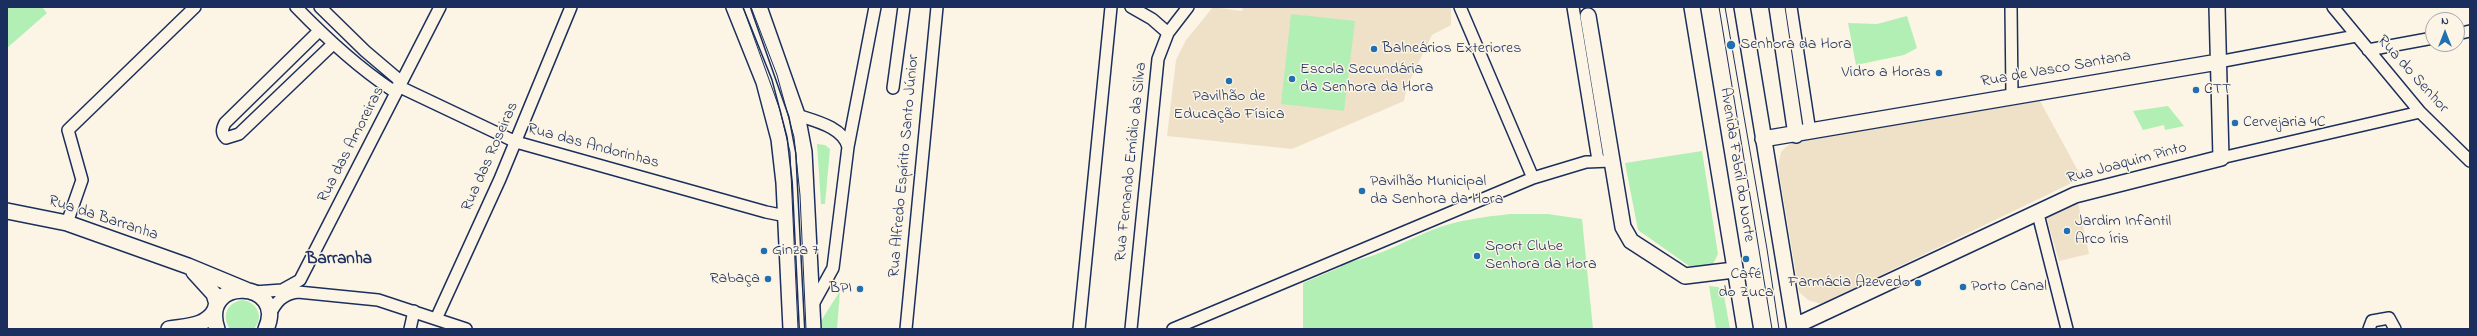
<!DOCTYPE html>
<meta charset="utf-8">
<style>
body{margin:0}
#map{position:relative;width:2477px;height:336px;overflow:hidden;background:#fcf5e5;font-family:"Indie Flower",sans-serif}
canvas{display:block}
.frame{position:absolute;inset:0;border:8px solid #1b2f5e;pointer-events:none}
.north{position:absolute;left:2425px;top:12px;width:40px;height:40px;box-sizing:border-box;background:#fcf5e5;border:1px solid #a2a6af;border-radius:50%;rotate:0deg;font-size:11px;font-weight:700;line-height:16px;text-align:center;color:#1b2f5e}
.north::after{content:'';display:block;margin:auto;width:14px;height:18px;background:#1f6fb2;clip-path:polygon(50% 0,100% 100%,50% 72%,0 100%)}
</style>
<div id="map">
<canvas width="2477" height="336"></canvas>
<div class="frame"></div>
<div class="north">N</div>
</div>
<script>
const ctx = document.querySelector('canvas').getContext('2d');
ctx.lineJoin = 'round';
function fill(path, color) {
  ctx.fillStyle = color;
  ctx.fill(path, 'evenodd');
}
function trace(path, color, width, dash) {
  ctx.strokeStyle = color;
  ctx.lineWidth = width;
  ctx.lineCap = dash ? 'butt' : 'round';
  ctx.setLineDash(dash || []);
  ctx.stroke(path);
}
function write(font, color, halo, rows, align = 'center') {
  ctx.font = font + ' "Indie Flower",sans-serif';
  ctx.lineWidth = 3;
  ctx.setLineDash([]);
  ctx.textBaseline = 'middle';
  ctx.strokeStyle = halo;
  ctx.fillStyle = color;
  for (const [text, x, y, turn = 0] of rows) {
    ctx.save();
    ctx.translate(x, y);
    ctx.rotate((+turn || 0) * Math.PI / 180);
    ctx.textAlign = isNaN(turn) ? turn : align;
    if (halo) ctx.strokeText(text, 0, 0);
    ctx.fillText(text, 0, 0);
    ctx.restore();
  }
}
const built = new Path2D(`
 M1213,7L1242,11L1243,7H1451V25L1432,35L1407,86L1404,101L1292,149L1167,136L1176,60L1186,40Z
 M2040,101L2082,178L1821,304L1808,300L1799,292L1778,166L1781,152L1787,146L1794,142Z
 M2078,202L2089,254L2059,261L2046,216Z`);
const green = new Path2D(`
 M7,7H42L47,13L7,48Z
 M1291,14L1355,21L1344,111L1281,104Z
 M1907,16L1917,48L1904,55L1856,65L1848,23L1877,24Z
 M2168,106L2184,126L2165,130L2164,125L2143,130L2133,111Z
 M817,144L825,145L830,149L825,204H821Z
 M1702,151L1718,254L1713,264L1692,268L1638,230L1625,163Z
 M1510,214H1548L1582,219L1593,329H1303V283L1341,267V263C1372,260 1403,242 1432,230C1457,220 1484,217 1510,214Z
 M1709,286L1718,287L1723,290L1730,329H1716Z
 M840,291L837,329H822L821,321Z
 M243,300C258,303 264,317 254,329H230C221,316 227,302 243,300Z`);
const street = new Path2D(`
 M296,7C326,38 356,66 392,90L400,87L398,79L365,51L320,7
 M1131,7L1152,19L1168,33
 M1460,7L1533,178
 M1573,7L1598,160
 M1791,7L1810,132
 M2011,7L2012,96
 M2333,7L2420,112L2470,161
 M319,31L225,123C222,129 221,133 226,138L239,134L332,45
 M2457,34L2470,31
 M2368,50L2433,38
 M2218,62L2356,36
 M400,87L516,142L766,212L786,216
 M893,88L904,7
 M797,115C815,121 843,127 848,147L833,268L812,306
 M848,147L875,7
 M2221,158L2420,112
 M2038,214L2067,329
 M67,223L82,180L68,130L195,7
 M254,292L282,290L300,280L440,7
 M269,316C276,302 282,294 298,292L378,300L466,329
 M436,319L500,179L571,7
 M410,329L414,311
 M906,329L937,7
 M1079,329L1111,7
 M1131,329L1158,59L1168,33L1188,7
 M1173,329L1533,178L1586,162L1611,161
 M2369,329L2372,321L2389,318L2395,329`);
const secondary = new Path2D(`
 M734,7L764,82L779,139L784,183L791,329
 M759,7L797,115L804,152L813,329
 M1692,7L1745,329
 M1742,7L1795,329
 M1777,7L1796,135
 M1588,16L1623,227L1631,241L1685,276L1734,270
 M1763,139L2218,62
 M7,211L67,223L188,266L246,290
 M194,272L214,294L217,304
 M1795,326L2075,195L2221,158L2217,7
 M169,329C186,326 206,327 215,310
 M217,329C199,275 288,280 266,329`);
const tram = new Path2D(`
 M743,7L780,110L790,152L798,329
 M751,7L777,75L794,137L800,195L806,329
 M1719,7L1772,329
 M1725,7L1767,249L1779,329`);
const markers = [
 [1731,45,5,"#1f6fb2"],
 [1374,49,4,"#1f6fb2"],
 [1939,73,4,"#1f6fb2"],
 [1292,79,4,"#1f6fb2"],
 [1229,81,4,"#1f6fb2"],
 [2196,90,4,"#1f6fb2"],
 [2235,123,4,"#1f6fb2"],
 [1362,191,4,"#1f6fb2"],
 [2067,231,4,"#1f6fb2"],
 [764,251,4,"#1f6fb2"],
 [1477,256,4,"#1f6fb2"],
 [1746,259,4,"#1f6fb2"],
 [768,279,4,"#1f6fb2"],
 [1918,283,4,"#1f6fb2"],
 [1963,287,4,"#1f6fb2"],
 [860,289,4,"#1f6fb2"]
];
const poiNames = [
 ["Senhora da Hora",1740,45],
 ["Balneários Exteriores",1382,49],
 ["Escola Secundária",1300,70],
 ["da Senhora da Hora",1300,88],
 ["Vidro a Horas",1931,73,"right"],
 ["CTT",2204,90],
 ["Pavilhão de",1229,97,"center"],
 ["Educação Física",1229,115,"center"],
 ["Cervejaria 4C",2243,123],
 ["Pavilhão Municipal",1370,182],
 ["da Senhora da Hora",1370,200],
 ["Jardim Infantil",2075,222],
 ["Arco Íris",2075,240],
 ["Sport Clube",1485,247],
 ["Senhora da Hora",1485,265],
 ["Ginza 7",772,251],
 ["Café",1746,275,"center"],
 ["do Zuca",1746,293,"center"],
 ["Rabaça",760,279,"right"],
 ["Farmácia Azevedo",1910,283,"right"],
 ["Porto Canal",1971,287],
 ["BPI",852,289,"right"]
];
const streetNames = [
 ["Rua de Vasco Santana",2056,70,-10],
 ["Rua do Senhor",2412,75,48],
 ["Rua das Amoreiras",352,145,-63],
 ["Rua das Andorinhas",593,147,15],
 ["Rua das Roseiras",491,157,-66],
 ["Rua Fernando Emídio da Silva",1132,162,-84],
 ["Rua Joaquim Pinto",2127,164,-15],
 ["Avenida Fabril do Norte",1736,165,81],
 ["Rua Alfredo Espírito Santo Júnior",905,166,-85],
 ["Rua da Barranha",103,219,18]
];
const neighbourhoodNames = [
 ["Barranha",339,260]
];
fill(built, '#efe1c8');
fill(green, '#b1efb5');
trace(street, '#1b2f5e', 14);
trace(secondary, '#1b2f5e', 18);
trace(street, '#fcf5e5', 11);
trace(secondary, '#fcf5e5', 15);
trace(tram, '#1b2f5e', 1);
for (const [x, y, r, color] of markers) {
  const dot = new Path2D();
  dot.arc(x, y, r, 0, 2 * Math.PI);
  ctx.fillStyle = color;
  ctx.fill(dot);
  trace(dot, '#fcf5e5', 1.5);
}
write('16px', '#1b2f5e', '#fcf5e5', poiNames, 'left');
write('16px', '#1b2f5e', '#fcf5e5', streetNames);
write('bold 17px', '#1b2f5e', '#fcf5e5', neighbourhoodNames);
</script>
